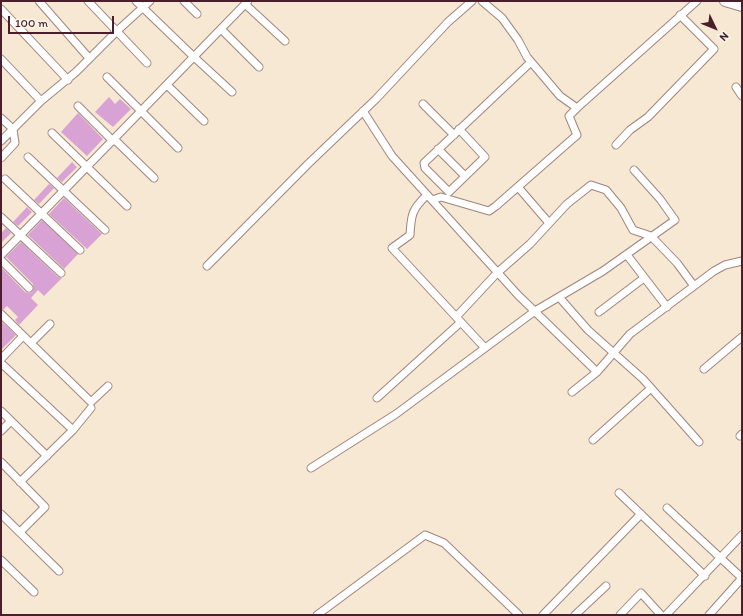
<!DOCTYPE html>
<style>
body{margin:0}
#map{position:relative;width:743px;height:616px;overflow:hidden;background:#f6e8d2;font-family:Itim,sans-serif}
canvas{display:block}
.frame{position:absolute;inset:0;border:2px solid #4a1f2b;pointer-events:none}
.north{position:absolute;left:695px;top:8px;width:40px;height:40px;-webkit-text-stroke:3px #fbf7ec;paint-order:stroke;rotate:133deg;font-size:11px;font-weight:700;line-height:16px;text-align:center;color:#4a1f2b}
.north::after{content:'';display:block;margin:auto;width:14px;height:18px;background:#4a1f2b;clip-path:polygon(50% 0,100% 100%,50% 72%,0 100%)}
.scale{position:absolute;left:8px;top:16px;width:106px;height:18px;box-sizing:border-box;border:2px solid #4a1f2b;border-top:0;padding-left:5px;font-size:12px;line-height:14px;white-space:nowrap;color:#4a1f2b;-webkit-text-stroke:3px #fbf7ec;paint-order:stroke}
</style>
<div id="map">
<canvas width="743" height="616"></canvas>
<div class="frame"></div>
<div class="north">N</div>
<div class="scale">100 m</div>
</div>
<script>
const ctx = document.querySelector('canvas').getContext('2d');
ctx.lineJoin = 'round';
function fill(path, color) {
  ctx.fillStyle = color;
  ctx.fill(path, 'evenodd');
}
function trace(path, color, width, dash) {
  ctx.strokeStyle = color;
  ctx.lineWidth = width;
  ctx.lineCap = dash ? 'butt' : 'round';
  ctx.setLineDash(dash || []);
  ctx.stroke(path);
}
const building = new Path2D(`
 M109,97L115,104L120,99L131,109L113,127L95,112Z
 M78,113L103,139L87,156L61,132Z
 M72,162L77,167L62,182L57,178Z
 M49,184L54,188L39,204L34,200Z
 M64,198L102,234L87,249L49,214Z
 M27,207L32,212L18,226L13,222Z
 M42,220L78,254L64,269L28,235Z
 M6,228L11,233L1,243V233Z
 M21,242L58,277L62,278L44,296L38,290L31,298L38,305L19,325L15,320L18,317L7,306L3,310L1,309V267L25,292L30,293L33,291V284L6,257Z
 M1,321L16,335L1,350Z`);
const street = new Path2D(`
 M39,1L89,58
 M88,1L147,63
 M136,1L194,57L232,92
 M184,1L197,14
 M482,1L502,18L518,40L527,57L560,96L577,108L697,1
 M245,4L285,41
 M1,9L68,80
 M221,29L259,67
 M1,59L41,101
 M107,77L178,148
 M167,85L204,121
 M736,87L742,96
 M423,104L454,135
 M78,106L113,141
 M363,111L392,156L518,295L597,372
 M1,118L13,129L15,143L1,158
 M459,129L485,157L449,192L425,168L424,163L531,62
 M52,133L127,206
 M114,139L154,178
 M1,141L41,101L76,72L117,31L150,1
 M616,145L630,130L648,117L714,49L680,15
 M438,149L465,176
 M28,157L105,230
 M5,179L80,250
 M518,187L549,223
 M427,195C412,209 411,215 410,235L392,248L485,348
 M432,200L441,197L489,211L496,206L577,135L569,116L577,108
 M1,217L61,273
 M1,255L248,1
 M627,255L667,307
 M1,260L29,288
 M207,266L308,164L376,99L448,22L472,1
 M559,297L588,330L643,379L699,442
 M599,312L644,278
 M1,314L91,402L108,386
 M456,317L497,273L530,244L567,204L591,185L606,190L621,208L633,230L651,236L677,263L694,286
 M31,343L50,324
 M1,359L23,336
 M1,363L73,430
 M704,369L742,337
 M572,392L597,372L630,334L714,271L725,265L742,261
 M377,398L461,322
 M1,411L47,456
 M1,431L11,421
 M740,436L742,434
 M593,440L650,389
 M1,462L45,507L20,532
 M311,468L396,414L535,311L603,271L675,220L660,199L634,170
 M20,482L73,430L91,408
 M619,493L705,576
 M667,508L742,578
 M1,514L59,571
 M1,560L34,592
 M317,615L425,535L444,543L519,615
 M543,615L641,514
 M575,615L606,586
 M620,615L641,593L661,615
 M666,615L742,535
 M709,615L742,578`);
const primary = new Path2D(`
 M725,1L742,6`);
fill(building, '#d9a2d4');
trace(street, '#a0847e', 9);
trace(primary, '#a0847e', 12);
trace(street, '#fff', 7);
trace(primary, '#fff', 10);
</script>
